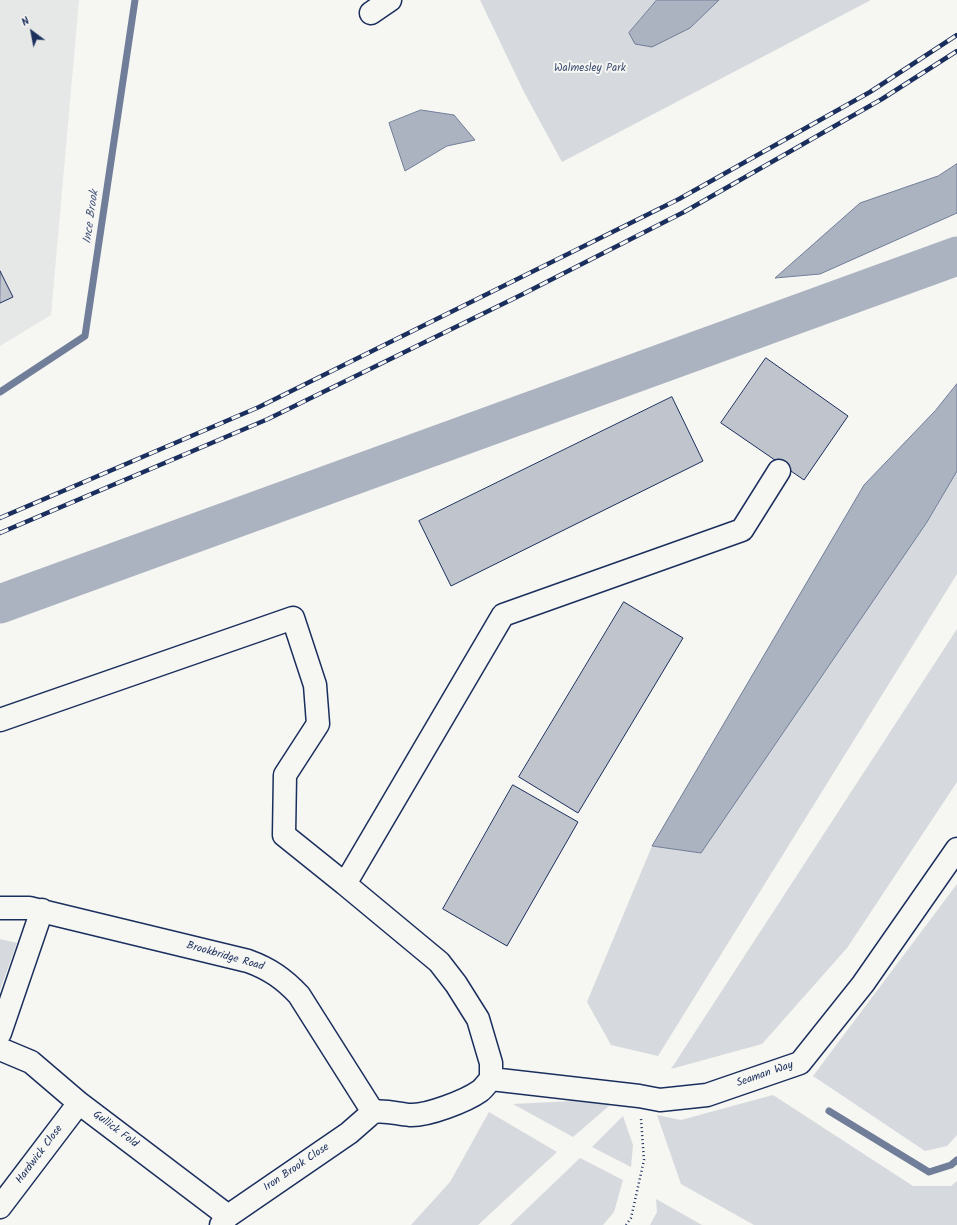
<!DOCTYPE html>
<style>
body{margin:0}
#map{position:relative;width:957px;height:1225px;overflow:hidden;background:#f6f6f2;font-family:Kalam,sans-serif}
canvas{display:block}
.north{position:absolute;left:12px;top:12px;width:40px;height:40px;-webkit-text-stroke:3px #f6f6f2;paint-order:stroke;rotate:328deg;font-size:11px;font-weight:700;line-height:16px;text-align:center;color:#1b2f5e}
.north::after{content:'';display:block;margin:auto;width:14px;height:18px;background:#1b2f5e;clip-path:polygon(50% 0,100% 100%,50% 72%,0 100%)}
</style>
<div id="map">
<canvas width="957" height="1225"></canvas>
<div class="north">N</div>
</div>
<script>
const ctx = document.querySelector('canvas').getContext('2d');
ctx.lineJoin = 'round';
function fill(path, color) {
  ctx.fillStyle = color;
  ctx.fill(path, 'evenodd');
}
function trace(path, color, width, dash) {
  ctx.strokeStyle = color;
  ctx.lineWidth = width;
  ctx.lineCap = dash ? 'butt' : 'round';
  ctx.setLineDash(dash || []);
  ctx.stroke(path);
}
function write(font, color, halo, rows, align = 'center') {
  ctx.font = font + ' Kalam,sans-serif';
  ctx.lineWidth = 4;
  ctx.setLineDash([]);
  ctx.textBaseline = 'middle';
  ctx.strokeStyle = halo;
  ctx.fillStyle = color;
  for (const [text, x, y, turn = 0] of rows) {
    ctx.save();
    ctx.translate(x, y);
    ctx.rotate((+turn || 0) * Math.PI / 180);
    ctx.textAlign = isNaN(turn) ? turn : align;
    if (halo) ctx.strokeText(text, 0, 0);
    ctx.fillText(text, 0, 0);
    ctx.restore();
  }
}
const built = new Path2D(`
 M0,0H79L51,315L0,346Z`);
const green = new Path2D(`
 M480,0H871L562,162L524,92Z
 M957,471V574L658,1056L611,1045L587,1002L652,846L701,853L927,522Z
 M957,629V782L847,948L762,1044L671,1069Z
 M957,884V1135L947,1146L925,1151L813,1076Z
 M0,939L17,943L0,990Z
 M773,1095L913,1186H951L957,1181V1225H754L681,1184L657,1115L681,1120Z
 M573,1101L610,1105L573,1137L513,1104Z
 M489,1112L557,1152L478,1225H411L450,1182Z
 M623,1116L633,1145L631,1167L592,1147Z
 M580,1158L623,1180L614,1212L603,1225H510Z
 M656,1199L702,1225H650L657,1212Z`);
const water = new Path2D(`
 M657,0H719L690,28L652,47L635,44L629,33Z
 M421,110L454,115L475,140L447,146L405,171L389,123Z
 M957,164V213L820,274L775,278L860,203L938,176Z
 M957,384V471L927,522L701,853L652,846L864,485L935,411Z`);
const stream = new Path2D(`
 M0,392L85,336L135,0
 M829,1111L929,1172L951,1165L957,1160`);
const river = new Path2D(`
 M0,604L957,256`);
const building = new Path2D(`
 M0,271L13,297L0,303Z
 M766,358L848,416L804,480L721,423Z
 M672,397L703,461L451,586L419,521Z
 M624,602L683,638L578,813L519,777Z
 M513,785L578,822L507,946L443,909Z`);
const path = new Path2D(`
 M626,1225L631,1218L644,1160L641,1119`);
const minor = new Path2D(`
 M371,13L390,0
 M0,720L293,618L315,685L318,724L285,775L284,835L345,884
 M0,908H29L248,961C270,969 284,979 299,995L373,1112C387,1110 397,1114 410,1115C427,1116 466,1101 480,1091C484,1088 487,1083 491,1079
 M0,1033L42,910
 M0,1049L31,1062L79,1103L228,1216
 M491,1079V1063L478,1019L456,984L439,962L345,884L503,615L742,530L779,471
 M491,1079L639,1096L660,1100L707,1095L800,1063L863,984L957,849
 M0,1207L79,1103
 M221,1225L228,1216L349,1133L373,1112`);
const rail = new Path2D(`
 M0,518L259,407L679,199L870,92L957,35
 M0,533L268,419L521,295L684,212L882,99L957,51`);
const parkNames = [
 ["Walmesley Park",590,69]
];
const streetNames = [
 ["Brookbridge Road",225,957,16],
 ["Seaman Way",765,1075,-19],
 ["Gullick Fold",115,1130,37],
 ["Hardwick Close",40,1155,-53],
 ["Iron Brook Close",297,1168,-34]
];
const waterNames = [
 ["Ince Brook",92,217,-82]
];
fill(built, '#e6e7e7');
fill(green, '#d6d9dd');
fill(water, '#abb2c0');
trace(water, '#717e99', 1);
trace(stream, '#717e99', 7);
trace(river, '#abb2c0', 39);
fill(building, '#c0c4cd');
trace(building, '#1b2f5e', 1);
trace(minor, '#1b2f5e', 25);
trace(path, '#1b2f5e', 2.5, [1, 3]);
trace(minor, '#f6f6f2', 22);
trace(rail, '#1b2f5e', 4.5);
trace(rail, '#f6f6f2', 3, [9]);
write('11px', '#405177', '#f6f6f2', parkNames);
write('11px', '#1b2f5e', '#f6f6f2', streetNames);
write('italic 12px', '#46567b', '#f6f6f2', waterNames);
</script>
